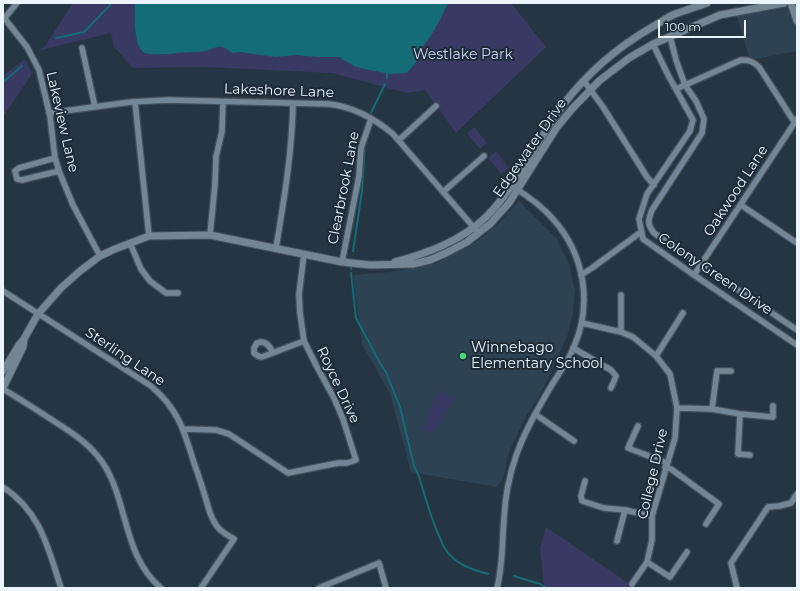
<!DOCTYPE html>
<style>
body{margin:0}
#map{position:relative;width:800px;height:591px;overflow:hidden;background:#263542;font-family:Montserrat,sans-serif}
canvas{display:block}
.frame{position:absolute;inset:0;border:4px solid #ecf5fd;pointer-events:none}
.scale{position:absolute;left:658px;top:20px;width:88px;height:18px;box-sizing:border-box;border:2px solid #ecf5fd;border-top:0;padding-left:5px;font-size:12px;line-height:14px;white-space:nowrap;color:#ecf5fd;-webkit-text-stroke:3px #1c2b37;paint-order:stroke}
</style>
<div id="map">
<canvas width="800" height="591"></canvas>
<div class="frame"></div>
<div class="scale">100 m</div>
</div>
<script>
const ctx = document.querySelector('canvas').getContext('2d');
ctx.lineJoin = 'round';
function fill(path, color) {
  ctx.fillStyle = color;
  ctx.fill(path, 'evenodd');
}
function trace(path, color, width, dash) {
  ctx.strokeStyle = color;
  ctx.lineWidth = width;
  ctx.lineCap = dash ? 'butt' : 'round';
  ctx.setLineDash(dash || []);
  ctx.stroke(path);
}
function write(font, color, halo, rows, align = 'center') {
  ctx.font = font + ' Montserrat,sans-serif';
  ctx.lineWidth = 4;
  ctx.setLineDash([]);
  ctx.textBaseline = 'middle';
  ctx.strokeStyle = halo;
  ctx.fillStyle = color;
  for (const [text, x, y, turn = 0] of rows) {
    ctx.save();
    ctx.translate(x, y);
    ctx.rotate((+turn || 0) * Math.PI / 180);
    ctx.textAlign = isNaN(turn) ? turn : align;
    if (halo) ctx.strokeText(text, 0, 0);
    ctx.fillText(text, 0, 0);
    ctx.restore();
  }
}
const built = new Path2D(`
 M789,4L797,26V51L756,59L749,57L736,13Z
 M519,201L557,239L569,264L575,290L573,313L568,334L543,389L526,416L510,450L503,480L497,487L411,472L390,394L362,344L353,275L389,272L434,264L479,240L501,221Z`);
const green = new Path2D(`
 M73,3H511L546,47L456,133L425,90L407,93L332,73L206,67L133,68L114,47L111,33L37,51L45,46Z
 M25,59L32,74L3,117V76Z
 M474,127L487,143L480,149L467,133Z
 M496,151L509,168L501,174L488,158Z
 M440,390L454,399L432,435L422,429L429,415L427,414L436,401L434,399Z
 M546,527L634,587L633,588H544L540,548Z`);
const water = new Path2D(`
 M135,3H448C440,20 431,39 418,52V60L407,73L391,74L369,70L354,66L339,57H316L297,55L275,57L240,52L232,53C220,42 217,48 204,51C201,52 198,52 194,52C186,52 178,53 170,54C163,54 151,55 145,53C133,48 135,14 135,3Z`);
const stream = new Path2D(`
 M56,38L84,32L112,3
 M387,78V71
 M3,82L22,66
 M371,113L385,84
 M353,251L362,191L365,142
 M351,269V268
 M351,273L356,318L380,363L386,372L400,407L414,466L419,476L420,480C426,499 431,518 439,536C441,540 443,546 446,550C455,564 473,570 488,574
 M514,576L540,584L546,588`);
const minor = new Path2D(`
 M5,19L27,47L39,70L50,116L55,158L59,171L73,205L100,256
 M3,20L17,3
 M670,36L676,60L685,85L696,101L704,119L702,133L652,210C648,220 647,224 654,233L797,330
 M653,44L668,75L693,120L690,131L647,194L639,219L643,239L694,275L797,345
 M82,48L95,107
 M584,81L603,107L647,177L654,185
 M676,89L741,60C748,60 753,61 759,67L795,123
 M135,102L149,236
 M49,113L131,102L168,100L329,104C354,107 374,118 393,134L476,230
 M399,140L436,106
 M55,158L19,168L15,171L17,179L22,180L59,171
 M443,192L484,156
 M741,205L797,243
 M210,235L215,184L216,157L222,131L223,102
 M130,243L141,269L150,281L166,293H178
 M276,248C284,200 292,153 293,104
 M342,262L359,176L361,148L371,119
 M581,275L592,268L641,232
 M694,275L797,119
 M3,291L151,386C178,409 184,430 194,463C200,479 205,496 210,513C216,528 220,531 234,539L201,588
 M621,295V332
 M582,323L621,332L633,337L656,356L670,374L677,408L675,438L652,516V540L647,562L632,584
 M573,348L611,370L616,376L611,388
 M273,353C270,346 265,340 257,343L254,348V353L258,356L262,357L304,341
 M656,356L683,313
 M3,389C18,398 34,408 49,418C71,432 93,445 106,468C128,506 124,557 161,588
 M677,408L712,409L740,414L773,417V406
 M712,409L717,371H731
 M535,414L574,441
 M740,414L738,454L750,455
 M638,426L628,448L667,463
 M184,429L216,430L229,434L288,473L338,463H347L356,460L343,419L334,398L317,367L304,341L300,313L299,294L304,254
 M665,467L671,469L719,504L706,524
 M585,481L581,496L582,501L604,508L625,510L652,516
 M3,487C41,512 48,548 61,588
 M617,541L625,510
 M647,562L670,577L687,552
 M319,588L379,563L386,588
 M497,588C503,565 502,542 504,519C505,497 509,476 516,456C525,430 539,407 553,383C560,372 568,361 573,349C593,305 585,255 553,219C542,206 529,197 515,188
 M737,588L731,563L768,507L779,506L791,503L797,494`);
const tertiary = new Path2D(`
 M791,3L797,21
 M395,262C428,253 461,241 486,217C518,185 536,141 563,105C588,72 619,46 654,26C661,22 668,17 675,14C686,10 696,7 707,3
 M3,371L19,345L24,339L38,314L61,288L80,271L100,256L115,249L149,236L210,235L342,262L370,265L413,264L430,260L446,253L467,242L490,224L509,203L557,127L572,109L599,81L629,58L653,44L720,15L784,3
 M3,388L23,347L24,339`);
const markers = [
 [463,356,4,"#46d77a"]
];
const parkNames = [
 ["Westlake Park",463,55]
];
const streetNames = [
 ["Lakeshore Lane",279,91,2],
 ["Lakeview Lane",62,122,77],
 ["Edgewater Drive",530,148,-55],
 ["Clearbrook Lane",344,188,-79],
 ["Oakwood Lane",736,191,-57],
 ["Colony Green Drive",715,274,34],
 ["Sterling Lane",125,357,34],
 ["Royce Drive",338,385,65],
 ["College Drive",653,474,-77]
];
const poiNames = [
 ["Winnebago",471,348],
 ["Elementary School",471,364]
];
fill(built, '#2d4252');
fill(green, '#383a64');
fill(water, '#146c76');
trace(stream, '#146c76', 2);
trace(minor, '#43515b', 8);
trace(tertiary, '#43515b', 9);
trace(minor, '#748594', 5.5);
trace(tertiary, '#748594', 7);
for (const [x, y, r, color] of markers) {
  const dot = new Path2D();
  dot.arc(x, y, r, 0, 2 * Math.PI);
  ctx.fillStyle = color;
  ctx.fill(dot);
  trace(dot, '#1c2b37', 1.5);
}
write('14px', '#d0d4f9', '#1c2b37', parkNames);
write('14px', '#ecf5fd', '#1c2b37', streetNames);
write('14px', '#ecf5fd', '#1c2b37', poiNames, 'left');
</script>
